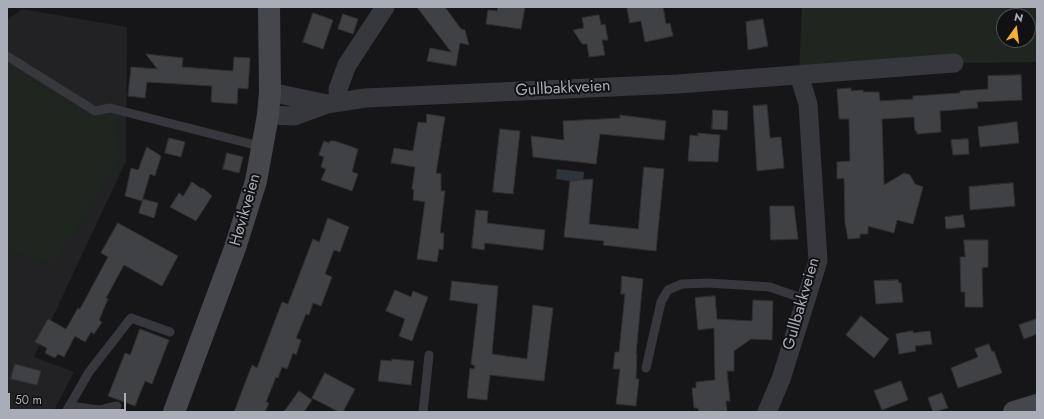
<!DOCTYPE html>
<meta charset="utf-8">
<style>
body{margin:0}
#map{position:relative;width:1044px;height:419px;overflow:hidden;background:#161618;font-family:Jost,sans-serif}
canvas{display:block}
.frame{position:absolute;inset:0;border:8px solid #a8adb8;pointer-events:none}
.north{position:absolute;left:996px;top:8px;width:40px;height:40px;box-sizing:border-box;background:#111113;border:1px solid #4d4f55;border-radius:50%;rotate:14deg;font-size:11px;font-weight:700;line-height:16px;text-align:center;color:#a8adb8}
.north::after{content:'';display:block;margin:auto;width:14px;height:18px;background:#f2b134;clip-path:polygon(50% 0,100% 100%,50% 72%,0 100%)}
.scale{position:absolute;left:8px;top:393px;width:118px;height:18px;box-sizing:border-box;border:2px solid #a8adb8;border-top:0;padding-left:5px;font-size:12px;line-height:14px;white-space:nowrap;color:#a8adb8;-webkit-text-stroke:3px #111113;paint-order:stroke}
</style>
<div id="map">
<canvas width="1044" height="419"></canvas>
<div class="frame"></div>
<div class="north">N</div>
<div class="scale">50 m</div>
</div>
<script>
const ctx = document.querySelector('canvas').getContext('2d');
ctx.lineJoin = 'round';
function fill(path, color) {
  ctx.fillStyle = color;
  ctx.fill(path, 'evenodd');
}
function trace(path, color, width, dash) {
  ctx.strokeStyle = color;
  ctx.lineWidth = width;
  ctx.lineCap = dash ? 'butt' : 'round';
  ctx.setLineDash(dash || []);
  ctx.stroke(path);
}
function write(font, color, halo, rows, align = 'center') {
  ctx.font = font + ' Jost,sans-serif';
  ctx.lineWidth = 4;
  ctx.setLineDash([]);
  ctx.textBaseline = 'middle';
  ctx.strokeStyle = halo;
  ctx.fillStyle = color;
  for (const [text, x, y, turn = 0] of rows) {
    ctx.save();
    ctx.translate(x, y);
    ctx.rotate((+turn || 0) * Math.PI / 180);
    ctx.textAlign = isNaN(turn) ? turn : align;
    if (halo) ctx.strokeText(text, 0, 0);
    ctx.fillText(text, 0, 0);
    ctx.restore();
  }
}
const built = new Path2D(`
 M22,9L127,27L126,161L34,357L74,372L53,412H7V20Z`);
const green = new Path2D(`
 M802,7H1037V62L954,63L799,75ZM1004,16H1028V40H1004Z
 M7,65L91,117L115,115L119,160L54,264L7,249Z`);
const water = new Path2D(`
 M557,169L584,172L583,183L556,179Z`);
const building = new Path2D(`
 M417,7H445L461,29L465,30L469,45L460,43L456,66L427,61L430,48L451,52Z
 M498,7H525L521,29L486,24L488,10L497,11Z
 M627,7H663L666,24L670,23L673,36L645,42L641,21L630,23Z
 M313,13L333,20L323,49L303,42Z
 M343,14L358,19L353,34L338,29Z
 M599,15L601,25L605,24L608,40H602L605,55L589,57L587,44H582L573,30L584,28L582,18Z
 M763,19L768,46L748,50L746,22Z
 M146,54L183,58L182,67L233,71L234,57L250,58L248,89L238,88L237,104L211,102L212,86L147,82L145,98L128,96L131,67L157,69Z
 M1021,75L1022,100L977,102L978,108L940,111L941,132L917,134V131H915L914,117L882,119L884,185L904,173L910,175L915,184L923,187L913,224L897,220L894,233L868,226V234H860V238L848,239L845,223L844,178L837,179V162L850,161L849,119H839L837,89L851,88V91L863,90V92H879L880,101L913,99V96L960,93V91L988,89V76Z
 M767,105L770,138L781,137L784,168L757,171L753,106Z
 M713,110L728,111L727,130L712,129Z
 M427,114L445,117L436,173L441,174V191H445L440,233H444L443,250L439,249L437,262L417,259L425,202L413,200L414,190L412,189L415,167L391,163L394,148L413,151L418,122L426,123Z
 M620,115L666,121L664,140L600,134L596,164L533,157L531,136L564,140L563,121L620,118Z
 M1017,122L1019,143L980,147L978,127Z
 M500,129L520,131L513,194L493,192Z
 M698,133L720,135L718,162L688,161L690,135L698,136Z
 M169,138L185,142L181,157L165,153Z
 M968,139L969,154L953,155L951,140Z
 M324,141L329,143L330,141H335L358,149L352,172L358,174L352,191L321,180L326,169L321,167L324,157L319,155Z
 M147,147L161,156L155,176L150,174L142,201L125,196L131,168L138,170Z
 M227,153L243,157L239,173L223,169Z
 M644,167L664,169L656,251L603,245L604,241L564,237L570,181L593,179L589,224L638,229Z
 M192,182L202,189L203,188L212,196L196,221L170,207L179,193L183,196Z
 M1013,183L1015,206L970,210L969,187Z
 M143,199L158,203L154,218L139,213Z
 M770,206H794L798,239L771,240Z
 M476,210L488,211L487,223L545,230L543,250L485,243L484,250L472,248Z
 M963,215L965,227L946,229L945,217Z
 M328,218L349,227L340,252L334,250L325,274L332,277L321,306L313,303L309,315L306,314L296,338L301,340L296,355L293,353L287,369L282,367L278,378L276,377L266,402L269,403L265,412H234L252,365L257,368L282,302L288,304L313,239L319,242Z
 M118,223L178,256L162,286L124,265L106,298L108,299L99,320L102,322L94,334L91,332L85,342L75,336L64,357L58,354L55,358L45,353L47,348L35,342L48,319L66,329L78,308L80,309L108,257L101,253Z
 M964,240H988V267L982,268L983,307H965V292H961L960,257H965Z
 M622,276L643,279L636,354H637L636,379H639L636,406L616,404L620,369H613L615,352H619L625,294H621Z
 M898,280L899,283H901L903,302L876,304L874,281Z
 M452,281L498,286L492,354L527,359L533,305L553,308L544,381L490,375L487,400L467,398L470,368L474,369L475,366L471,364L478,304L450,300Z
 M395,290L411,297L413,291L428,297L412,341L399,336L405,319L386,311Z
 M715,296L717,319L752,321L753,300L773,301L772,340L751,339L734,351V371H727L730,401H726L727,411L699,412L698,408H694L692,388H696V382L715,380L714,328L698,330L695,298Z
 M861,316L889,339L874,358L846,335Z
 M1037,319V334L1024,339L1019,325Z
 M140,329L169,340L152,384L145,381L135,406L108,396L125,353L130,355Z
 M913,331V333L930,331L932,344L915,346L916,351L899,354L896,334Z
 M989,344L992,352L994,351L1002,373L958,388L951,368L978,357L975,349Z
 M392,359L414,361L411,385L378,381L381,360L391,361Z
 M15,364L41,371L37,385L11,379Z
 M325,373L355,389L343,412H339L312,398Z
 M901,381L908,400L882,410L874,391Z
 M299,391L312,400L304,412H284Z
 M942,393L948,408L933,412L928,398Z`);
const service = new Path2D(`
 M7,56L95,111L110,108L263,147
 M646,368L661,302L668,290L682,284L709,283L770,287L804,299
 M69,406L100,410L117,406
 M66,412L89,372L131,318L170,332
 M423,412L429,355`);
const minor = new Path2D(`
 M270,92L327,104
 M339,102L338,89L347,65L385,7
 M268,115L294,116L327,104L365,98L678,84L954,63
 M767,412L781,379L818,261L808,104L799,75`);
const secondary = new Path2D(`
 M174,412L235,248L256,181L268,115L270,92L269,7
 M1014,412L1037,405`);
const streetNames = [
 ["Gullbakkveien",563,89,-3],
 ["Høvikveien",246,210,-74],
 ["Gullbakkveien",802,304,-74]
];
fill(built, '#222225');
fill(green, '#1e261f');
fill(water, '#2c353c');
fill(building, '#404145');
trace(building, '#303034', 1);
trace(service, '#37383d', 9);
trace(minor, '#37383d', 19);
trace(secondary, '#45474d', 22);
write('16px', '#a8adb8', '#111113', streetNames);
</script>
